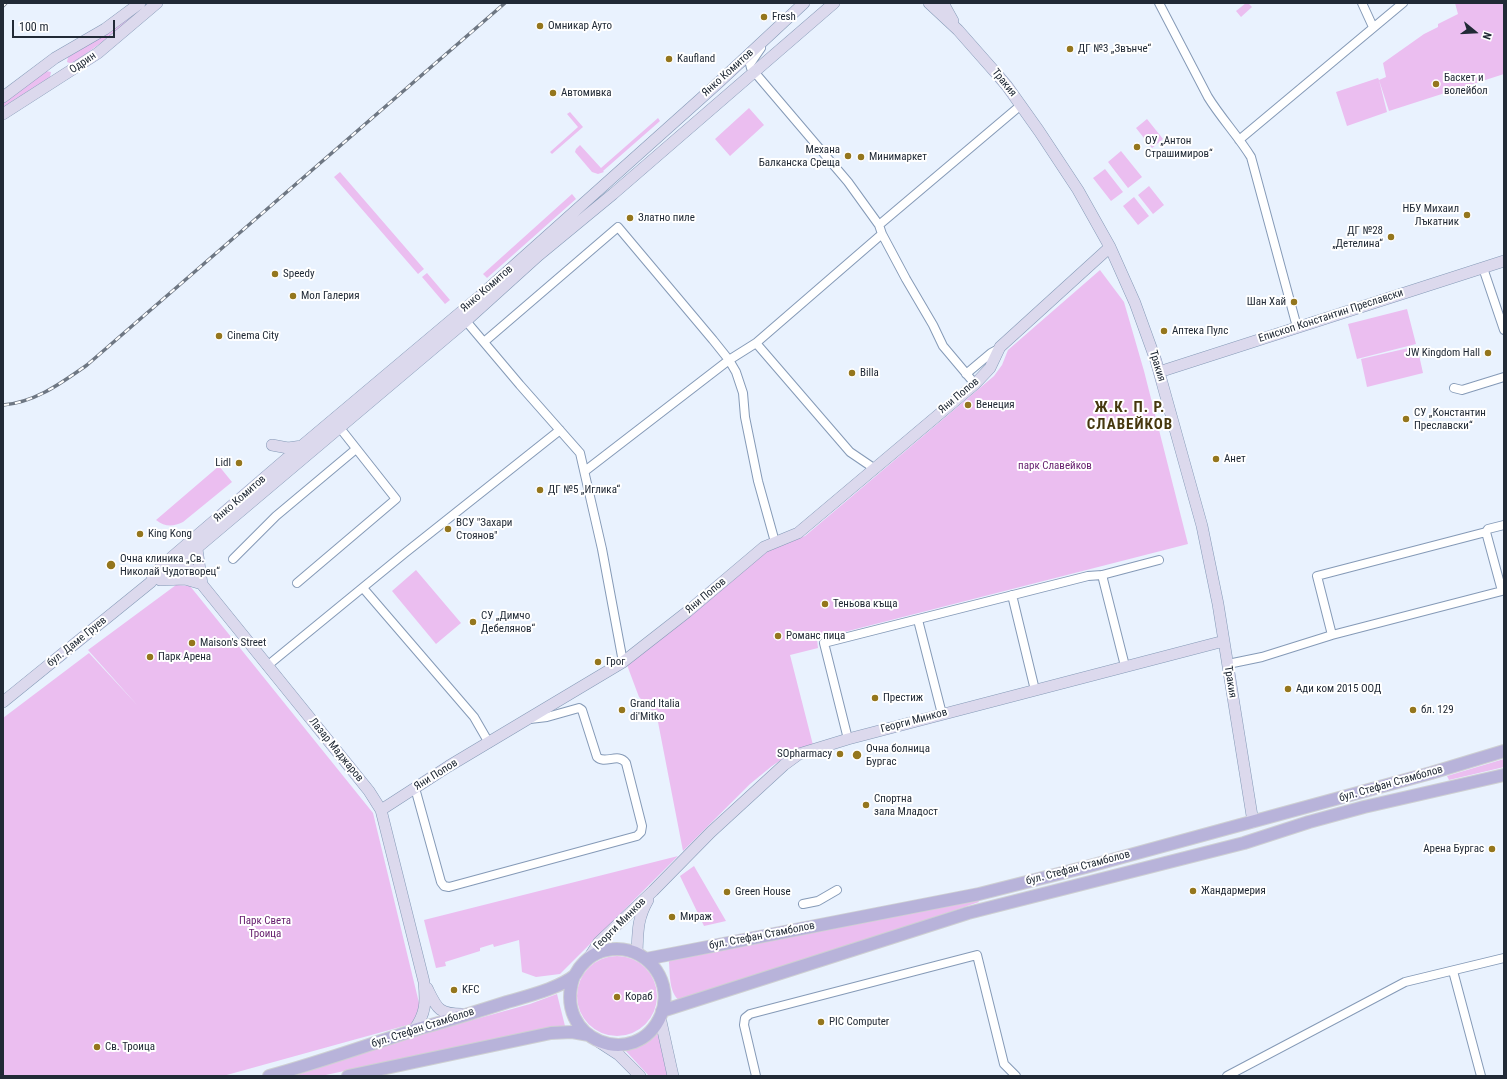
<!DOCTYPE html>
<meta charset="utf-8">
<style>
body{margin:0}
#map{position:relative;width:1507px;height:1079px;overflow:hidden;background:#e9f2fe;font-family:"Roboto Condensed",sans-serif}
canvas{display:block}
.frame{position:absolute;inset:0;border:4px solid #212a36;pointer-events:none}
.north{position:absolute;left:1455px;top:12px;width:40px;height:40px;-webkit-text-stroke:3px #fff;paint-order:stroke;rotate:108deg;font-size:11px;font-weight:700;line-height:16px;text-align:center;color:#212a36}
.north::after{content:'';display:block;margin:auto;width:14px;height:18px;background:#212a36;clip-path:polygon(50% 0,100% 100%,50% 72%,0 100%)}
.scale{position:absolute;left:12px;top:20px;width:103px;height:18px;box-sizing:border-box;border:2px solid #212a36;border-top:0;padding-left:5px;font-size:12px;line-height:14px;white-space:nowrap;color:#212a36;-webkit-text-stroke:3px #fff;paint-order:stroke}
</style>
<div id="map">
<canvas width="1507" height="1079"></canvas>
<div class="frame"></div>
<div class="north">N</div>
<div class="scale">100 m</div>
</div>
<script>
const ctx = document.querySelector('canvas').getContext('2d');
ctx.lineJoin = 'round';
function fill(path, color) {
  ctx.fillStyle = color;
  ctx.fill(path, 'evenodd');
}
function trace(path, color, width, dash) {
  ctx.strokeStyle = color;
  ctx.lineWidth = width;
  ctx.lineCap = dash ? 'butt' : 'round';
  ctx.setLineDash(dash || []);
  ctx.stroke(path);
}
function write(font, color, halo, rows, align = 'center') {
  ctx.font = font + ' "Roboto Condensed",sans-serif';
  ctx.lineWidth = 4;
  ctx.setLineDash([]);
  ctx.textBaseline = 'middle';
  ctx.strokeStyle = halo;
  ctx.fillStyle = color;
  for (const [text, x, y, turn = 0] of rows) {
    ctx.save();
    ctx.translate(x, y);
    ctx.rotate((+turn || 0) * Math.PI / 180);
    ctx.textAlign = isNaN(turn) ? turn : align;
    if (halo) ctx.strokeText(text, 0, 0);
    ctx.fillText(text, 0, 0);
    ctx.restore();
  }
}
const green = new Path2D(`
 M1246,3H1248L1252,7L1241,17L1236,11Z
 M1455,3H1504V74L1389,111L1379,80L1387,112L1347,126L1336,92L1378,78L1379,80L1386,77L1383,63L1424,34L1438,27V24L1458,14Z
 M131,17L132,18L102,42L72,64L67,62L68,57L115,28Z
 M46,71L51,72L50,77L3,107V103Z
 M749,108L764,125L730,156L715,139Z
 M570,112L583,127L552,154L550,152L578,127L567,114Z
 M658,118L660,121L603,171L604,172L598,174L592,172L575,152L576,149L580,145L601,168Z
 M1147,119L1163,139L1152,148L1136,128Z
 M1121,151L1142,177L1128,188L1108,162Z
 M1105,169L1123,192L1111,201L1093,178Z
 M340,172L424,269L418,274L334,177Z
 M1149,186L1164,205L1153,214L1138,195Z
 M572,194L576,199L487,278L483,274Z
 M1134,197L1149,216L1138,225L1123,206Z
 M1100,270L1124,302L1144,371L1188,544L817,639L818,648L790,655L813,745L794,751L772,766L750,784L683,851L658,722L650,708L639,697L627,665L773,547L805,536L994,376L1002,365L1008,350Z
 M427,273L450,300L445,304L422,277Z
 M1407,309L1416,344L1357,359L1348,324Z
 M1417,346L1423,373L1367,387L1361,359Z
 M219,466L232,482L183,522C173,527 165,527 156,520Z
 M416,570L461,623L436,644L392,591Z
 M176,585L190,586L373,813L420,1007L414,1022L411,1024L223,1076H3V718L89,653L138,706L88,650Z
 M1504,759V767L1449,780L1447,776Z
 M678,856L560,974L536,977L522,972L519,940L494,947L493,944L480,948V951L445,962L446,966L436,968L424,920Z
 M694,866L726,921L704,926L680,876Z
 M978,900L979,902L682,1002C669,996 670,975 669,962L671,958Z
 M577 996a40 40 0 1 1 80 0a40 40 0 1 1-80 0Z
 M557,994L565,1026L550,1027L321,1076H294L404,1039L530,1004Z
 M663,1030L668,1076H649L624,1049C639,1045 651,1040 663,1030Z`);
const street = new Path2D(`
 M1159,3L1208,97C1221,118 1238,136 1251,157L1297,327
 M1362,3L1373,27
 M761,48L750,64L751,68L848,182L879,225L882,234L906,279L933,325L943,346L975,384
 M1239,140L1403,3
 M879,225L1021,105
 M1483,268L1504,330
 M466,321L520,385L580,453L602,549L623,662
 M484,342L618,227L713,340L729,360L736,372L743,393L745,417L758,481L775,542
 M756,343L850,452L875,469
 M966,374L991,353L1000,348
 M1454,388L1462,390L1504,377
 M585,471L729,360L756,343L882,234
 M233,559L276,516L356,449
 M1102,575L1125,666
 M297,583L396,499L340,428
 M363,588L474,717L489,743
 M1012,595L1035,690
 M918,620L942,714
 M1332,635L1502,591L1486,532L1488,529L1504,525
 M1228,664L1262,657L1332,635L1317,576L1486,532
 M267,666L405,553L560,430
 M848,739L824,643L1088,576L1102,575L1159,560
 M415,788L441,882L444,886L449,887L637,836L641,832L642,826L626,763C618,752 605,765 597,757L582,710L579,708L547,717L530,719
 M803,904L818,901L837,890
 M1453,971L1481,1076
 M756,1076L744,1025L745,1018L750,1014L977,955L1004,1064L1016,1076
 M1227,1076L1405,982L1504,958`);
const secondary = new Path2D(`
 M929,3L958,30L995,72L1007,86L1039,131L1078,190L1110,247L1135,303L1156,361L1202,526L1218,604L1253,822
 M943,3L953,21
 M3,97L55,58L105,29L140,3
 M3,114L98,53L157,3
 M1159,372L1504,261
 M272,445L288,448L302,446
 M197,549L202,584
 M179,556L369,791L381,810L424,982C426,1003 426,1013 414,1030
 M160,580L185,579L202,584
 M162,580L178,564L466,321L539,255L613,194L834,3
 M3,702L151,582L154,574L172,557L285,460L480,296L717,84L804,3
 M381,810L449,766L623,662L687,612L764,547L798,533L975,384L990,368L1000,347L1110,247
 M637,953C638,932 637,919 648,900
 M589,958L599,942L653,891L711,832L784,765L799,754L848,739L1224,641
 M427,988C437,1008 438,1014 462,1014
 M660,1017L673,1076
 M599,1042L619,1055L640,1076`);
const primary = new Path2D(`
 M646,959L979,894L1086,867L1273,816L1431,773L1504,751
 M662,1011L968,913L1244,843L1309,822L1364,807L1504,775
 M269,1076C321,1062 370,1044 421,1028C450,1020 479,1011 507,1002C521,998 536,994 549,989C557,986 568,981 574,976C577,973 578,969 581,966C590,955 603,949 617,949C650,949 674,984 661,1015C637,1072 551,1041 574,976
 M348,1076L551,1033L572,1032L589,1035`);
const rail = new Path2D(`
 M3,6L6,3
 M3,405C36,402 61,383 87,365L505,3`);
const markers = [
 [764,17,4,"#94761d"],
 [540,26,4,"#94761d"],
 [1070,49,4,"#94761d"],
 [669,59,4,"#94761d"],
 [1436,84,4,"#94761d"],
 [553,93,4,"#94761d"],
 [1137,147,4,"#94761d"],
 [848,156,4,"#94761d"],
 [861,157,4,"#94761d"],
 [1467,215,4,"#94761d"],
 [630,218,4,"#94761d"],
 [1391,237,4,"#94761d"],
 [275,274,4,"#94761d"],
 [293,296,4,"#94761d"],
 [1294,302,4,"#94761d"],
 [1164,331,4,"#94761d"],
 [219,336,4,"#94761d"],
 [1488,353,4,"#94761d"],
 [852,373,4,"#94761d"],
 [968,405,4,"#94761d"],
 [1406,419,4,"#94761d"],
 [1216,459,4,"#94761d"],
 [239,463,4,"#94761d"],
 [540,490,4,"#94761d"],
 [448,529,4,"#94761d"],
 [140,534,4,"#94761d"],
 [111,565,5,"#94761d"],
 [825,604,4,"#94761d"],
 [473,622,4,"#94761d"],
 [778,636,4,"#94761d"],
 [192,643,4,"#94761d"],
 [150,657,4,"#94761d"],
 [598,662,4,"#94761d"],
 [1288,689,4,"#94761d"],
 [875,698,4,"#94761d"],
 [622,710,4,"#94761d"],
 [1413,710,4,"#94761d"],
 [840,754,4,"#94761d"],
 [857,755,5,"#94761d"],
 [866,805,4,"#94761d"],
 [1492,849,4,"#94761d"],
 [1193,891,4,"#94761d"],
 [727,892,4,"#94761d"],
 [672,917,4,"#94761d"],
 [454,990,4,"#94761d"],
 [617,997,4,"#94761d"],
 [821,1022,4,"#94761d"],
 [97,1047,4,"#94761d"]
];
const poiNames = [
 ["Fresh",772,17],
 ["Омникар Ауто",548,26],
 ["ДГ №3 „Звънче“",1078,49],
 ["Kaufland",677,59],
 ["Баскет и",1444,78],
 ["волейбол",1444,91],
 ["Автомивка",561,93],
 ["ОУ „Антон",1145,141],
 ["Страшимиров“",1145,154],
 ["Механа",840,150,"right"],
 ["Балканска Среща",840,163,"right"],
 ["Минимаркет",869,157],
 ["НБУ Михаил",1459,209,"right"],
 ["Лъкатник",1459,222,"right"],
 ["Златно пиле",638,218],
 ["ДГ №28",1383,231,"right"],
 ["„Детелина“",1383,244,"right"],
 ["Speedy",283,274],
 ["Мол Галерия",301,296],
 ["Шан Хай",1286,302,"right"],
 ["Аптека Пулс",1172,331],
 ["Cinema City",227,336],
 ["JW Kingdom Hall",1480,353,"right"],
 ["Billa",860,373],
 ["Венеция",976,405],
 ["СУ „Константин",1414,413],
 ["Преславски“",1414,426],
 ["Анет",1224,459],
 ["Lidl",231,463,"right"],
 ["ДГ №5 „Иглика“",548,490],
 ["ВСУ \"Захари",456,523],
 ["Стоянов\"",456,536],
 ["King Kong",148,534],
 ["Oчна клиника „Св.",120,559],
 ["Николай Чудотворец“",120,572],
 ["Теньова къща",833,604],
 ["СУ „Димчо",481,616],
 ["Дебелянов“",481,629],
 ["Романс пица",786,636],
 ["Maison's Street",200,643],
 ["Парк Арена",158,657],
 ["Грог",606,662],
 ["Ади ком 2015 ООД",1296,689],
 ["Престиж",883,698],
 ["Grand Italia",630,704],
 ["di'Mitko",630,717],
 ["бл. 129",1421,710],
 ["Oчна болница",866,749],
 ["Бургас",866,762],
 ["SOpharmacy",832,754,"right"],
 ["Спортна",874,799],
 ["зала Младост",874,812],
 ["Арена Бургас",1484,849,"right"],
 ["Жандармерия",1201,891],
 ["Green House",735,892],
 ["Мираж",680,917],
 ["KFC",462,990],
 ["Кораб",625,997],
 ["PIC Computer",829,1022],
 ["Св. Троица",105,1047]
];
const streetNames = [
 ["Одрин",83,63,-34],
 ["Янко Комитов",728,73,-42],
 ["Тракия",1004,83,51],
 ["Янко Комитов",487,289,-41],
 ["Епископ Константин Преславски",1331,316,-18],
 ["Тракия",1157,366,73],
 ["Яни Попов",959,396,-40],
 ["Янко Комитов",240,499,-41],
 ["Яни Попов",706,596,-40],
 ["бул. Даме Груев",77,642,-39],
 ["Тракия",1230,682,81],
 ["Георги Минков",914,721,-15],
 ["Лазар Маджаров",336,750,51],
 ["Яни Попов",436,775,-32],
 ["бул. Стефан Стамболов",1391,784,-16],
 ["бул. Стефан Стамболов",1078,868,-15],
 ["Георги Минков",620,924,-45],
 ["бул. Стефан Стамболов",762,936,-11],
 ["бул. Стефан Стамболов",423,1028,-18]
];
const parkNames = [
 ["парк Славейков",1055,466],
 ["Парк Света",265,921],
 ["Троица",265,934]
];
const districtNames = [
 ["Ж.К. П. Р.",1130,408],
 ["СЛАВЕЙКОВ",1130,425]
];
fill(green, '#ebbef0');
trace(street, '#859ab7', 10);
trace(secondary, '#859ab7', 12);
trace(primary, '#ced0d3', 14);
trace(street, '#fff', 8);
trace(secondary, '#dcd9ed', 11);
trace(primary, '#b8b3da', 12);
trace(rail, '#6e7783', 3.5);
trace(rail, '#fff', 2, [6]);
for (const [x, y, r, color] of markers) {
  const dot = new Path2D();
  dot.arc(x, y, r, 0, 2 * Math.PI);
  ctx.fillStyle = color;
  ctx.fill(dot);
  trace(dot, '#fff', 1.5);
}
write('11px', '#212a36', '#fff', poiNames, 'left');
write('11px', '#212a36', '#fff', streetNames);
write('11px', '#67206f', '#fff', parkNames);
ctx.letterSpacing = '1px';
write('bold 15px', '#46380f', '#fff', districtNames);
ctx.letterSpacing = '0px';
</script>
